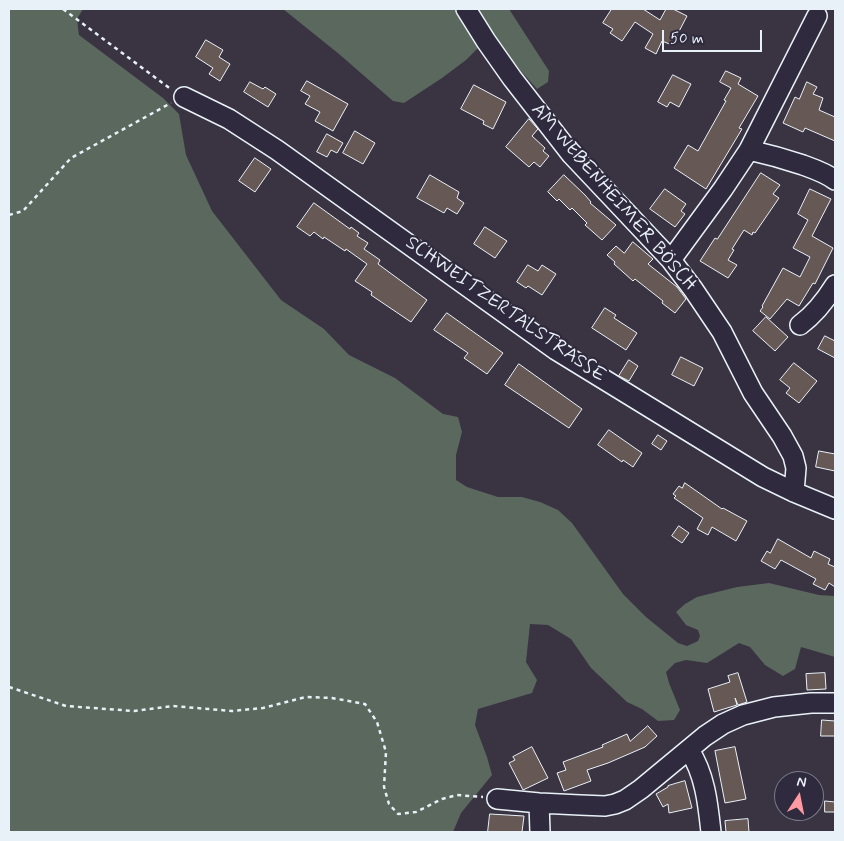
<!DOCTYPE html>
<meta charset="utf-8">
<style>
body{margin:0}
#map{position:relative;width:844px;height:841px;overflow:hidden;background:#3a3342;font-family:Mynerve,sans-serif}
canvas{display:block}
.frame{position:absolute;inset:0;border:10px solid #e8f1f8;pointer-events:none}
.north{position:absolute;left:774px;top:771px;width:50px;height:50px;box-sizing:border-box;background:#2f2a3d;border:1px solid #797a88;border-radius:50%;rotate:11deg;font-size:14px;font-weight:700;line-height:20px;text-align:center;color:#e8f1f8}
.north::after{content:'';display:block;margin:auto;width:18px;height:22px;background:#ff9aa2;clip-path:polygon(50% 0,100% 100%,50% 72%,0 100%)}
.scale{position:absolute;left:662px;top:30px;width:100px;height:22px;box-sizing:border-box;border:2px solid #e8f1f8;border-top:0;padding-left:6px;font-size:15px;line-height:18px;white-space:nowrap;color:#e8f1f8;-webkit-text-stroke:4px #2f2a3d;paint-order:stroke}
</style>
<div id="map">
<canvas width="844" height="841"></canvas>
<div class="frame"></div>
<div class="north">N</div>
<div class="scale">50 m</div>
</div>
<script>
const ctx = document.querySelector('canvas').getContext('2d');
ctx.lineJoin = 'round';
function fill(path, color) {
  ctx.fillStyle = color;
  ctx.fill(path, 'evenodd');
}
function trace(path, color, width, dash) {
  ctx.strokeStyle = color;
  ctx.lineWidth = width;
  ctx.lineCap = dash ? 'butt' : 'round';
  ctx.setLineDash(dash || []);
  ctx.stroke(path);
}
function write(font, color, halo, rows, align = 'center') {
  ctx.font = font + ' Mynerve,sans-serif';
  ctx.lineWidth = 4.5;
  ctx.setLineDash([]);
  ctx.textBaseline = 'middle';
  ctx.strokeStyle = halo;
  ctx.fillStyle = color;
  for (const [text, x, y, turn = 0] of rows) {
    ctx.save();
    ctx.translate(x, y);
    ctx.rotate((+turn || 0) * Math.PI / 180);
    ctx.textAlign = isNaN(turn) ? turn : align;
    if (halo) ctx.strokeText(text, 0, 0);
    ctx.fillText(text, 0, 0);
    ctx.restore();
  }
}
const green = new Path2D(`
 M9,9H83L77,19L79,35L163,98L179,114L186,155L212,211L281,300L324,329L349,355L395,378L443,414L458,417L462,432L456,455V480L467,487L498,497H522L540,502L558,510L572,523L623,594L646,617L678,643L687,646L698,641L700,636L698,630L686,625L676,612L685,604L697,597L737,587L769,583L819,595L835,596V657L801,647L795,669L783,676L765,665L750,647L739,643L707,663L686,660L675,663L666,672L669,683L680,710L674,720L658,721L642,709L627,702L591,668L571,639L548,625L530,624L526,662L537,680L532,693L478,709L475,725L487,757L492,775L461,813L453,832H9Z
 M283,9H509L549,71L548,82L537,89L494,41L479,47L466,60L442,78L404,103L393,101L339,54Z`);
const building = new Path2D(`
 M612,9H643L660,20L666,9H673L687,16L672,45L662,41L656,54L645,48L653,34L635,22L622,41L610,33L613,29L603,23Z
 M206,40L223,50L219,57L230,64L220,81L209,74L213,68L196,57Z
 M726,71L741,78L738,84L758,96L739,128L742,129L706,189L674,168L688,145L698,151L726,101L724,100L731,88L720,82Z
 M673,75L691,84L679,107L670,102L667,107L658,102Z
 M307,81L348,104L333,131L315,121L320,112L305,104L310,96L301,91Z
 M250,82L263,89L265,87L276,94L268,107L244,92Z
 M807,82L817,87L813,94L823,98L819,110L835,117V141L805,128L803,132L783,123L795,97L799,99Z
 M474,85L506,102L493,129L483,124L484,121L461,109Z
 M529,119L538,129L532,136L545,148L543,151L549,156L540,167L534,162L529,167L506,147Z
 M355,131L375,143L363,164L343,153Z
 M327,134L343,143L337,153L331,150L327,157L317,152Z
 M255,158L271,169L255,192L239,181Z
 M761,173L780,185L773,194L779,198L755,233L753,232L752,235L744,230L732,249L734,250L728,260L737,265L728,278L700,261L715,238L717,239Z
 M430,175L459,192L457,198L464,203L457,214L447,208L444,213L417,198Z
 M564,175L585,195L591,202L590,203L616,225L602,240L585,225L587,223L572,208L570,210L559,199L557,201L548,192Z
 M665,189L686,204L681,211L685,214L675,227L650,209Z
 M810,189L831,199L812,236L833,248L815,284L813,283L799,306L787,299L770,319L760,311L763,307L762,306L783,268L800,277L810,257L793,248L808,220L798,214Z
 M314,203L350,229L351,227L359,233L357,236L368,243L364,249L380,260L378,264L427,300L411,322L371,295L372,292L355,281L367,264L346,249L345,251L324,237L323,239L314,232L310,236L297,227Z
 M485,227L507,241L495,258L474,244Z
 M633,242L653,259L648,264L677,287L686,299L675,313L662,303L663,301L635,279L633,281L614,264L615,262L607,255L616,246L624,253Z
 M528,265L538,271L542,265L556,274L542,295L528,286L526,288L517,282Z
 M605,308L616,315L614,318L637,333L626,350L592,328Z
 M447,313L503,353L487,374L464,358L468,353L434,330Z
 M766,317L788,337L775,351L753,331Z
 M825,336L835,341V358L818,349Z
 M681,357L703,368L694,386L672,375Z
 M629,360L638,366L629,381L619,376Z
 M794,363L817,381L799,403L786,393L790,388L780,380Z
 M519,364L582,409L569,428L505,385Z
 M609,430L642,453L633,467L623,460L622,462L598,445Z
 M658,435L667,441L661,450L652,444Z
 M819,451L835,454V471L816,467Z
 M685,483L722,509L723,508L747,521L736,541L712,527L708,535L697,529L703,518L674,498L676,496L673,494L679,486L682,488Z
 M679,526L689,533L682,543L672,536Z
 M778,539L811,558L814,551L830,559L828,564L835,567V587L829,583L825,590L813,584L816,579L781,560L775,569L761,561L767,551L770,553Z
 M738,673L747,702L738,705L735,698L737,705L714,712L708,689L730,682L728,676Z
 M825,673L826,689L807,690L806,674Z
 M822,720L835,721V736H821Z
 M648,726L657,736L645,747L608,763L587,770L591,781L564,791L557,773L566,770L563,762L603,747L602,745L627,734L630,741Z
 M532,747L548,778L523,790L509,763L515,760L513,757Z
 M735,747L746,799L725,803L715,751Z
 M685,781L692,808L669,813L668,804L663,807L656,794L668,787V786Z
 M825,801L835,802V812H825Z
 M490,814L524,816L522,832H488Z
 M748,819L749,832H726L725,821Z`);
const path = new Path2D(`
 M63,9L172,90
 M9,215L23,211L71,158L171,103
 M9,687L66,706L134,711L173,706L232,711L263,708L306,697L332,698L365,704L377,722L386,752L384,787L389,804L398,814L416,812L442,799L457,795L483,797`);
const minor = new Path2D(`
 M466,9L486,41L512,78L571,154L671,260L693,289L722,332L753,393L782,436L793,456L796,468L794,492
 M184,97L229,119L277,150L556,350L763,477L794,492L835,509
 M749,150C767,154 785,159 803,165C814,169 826,173 835,180
 M671,260L723,189L749,150L817,16
 M800,325C815,314 825,301 835,285
 M689,750C705,774 708,804 711,832
 M497,799L539,803L580,805L605,806L615,804L625,800L641,789L705,736L723,724L743,715L774,707L811,703H835
 M539,803L540,832`);
const streetNames = [
 ["AM WEBENHEIMER BÖSCH",613,198,49],
 ["SCHWEITZERTALSTRASSE",505,310,35]
];
fill(green, '#5a685e');
fill(building, '#665955');
trace(building, '#e8f1f8', 1);
trace(minor, '#e8f1f8', 22);
trace(path, '#e8f1f8', 2.5, [4, 4]);
trace(minor, '#2f2a3d', 19);
write('19px', '#e8f1f8', '#2f2a3d', streetNames);
</script>
